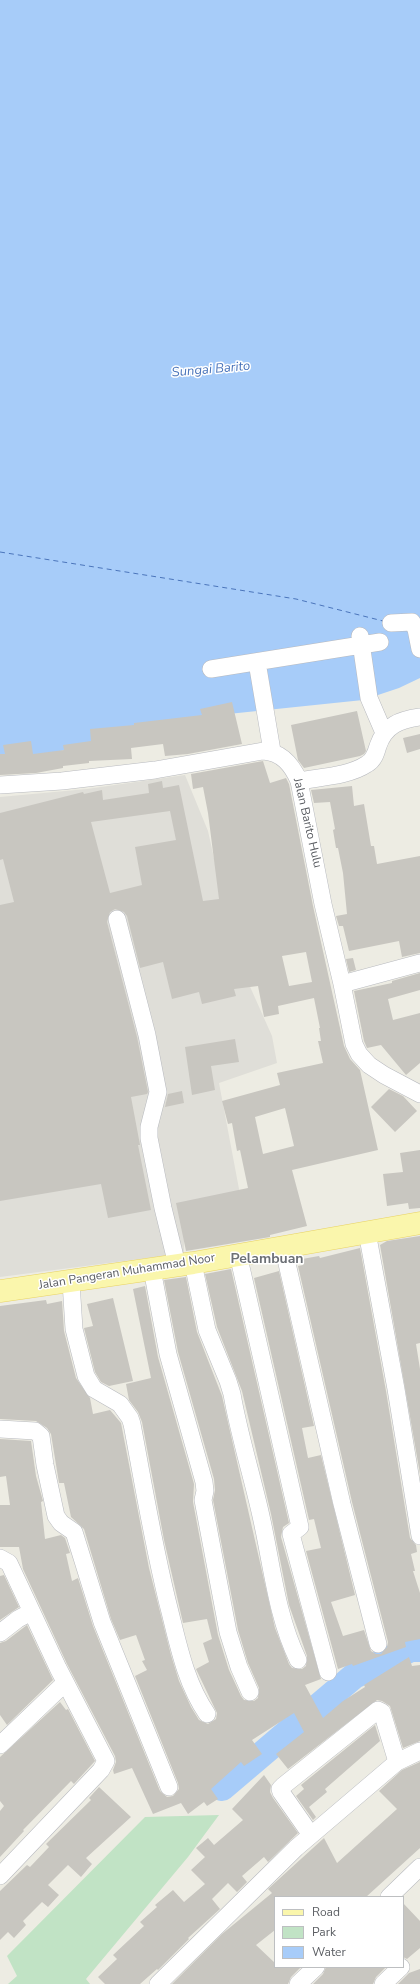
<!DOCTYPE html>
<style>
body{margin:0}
#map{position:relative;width:420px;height:1984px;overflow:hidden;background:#edece3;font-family:"Nunito Sans",sans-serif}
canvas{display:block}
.legend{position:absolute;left:274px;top:1896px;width:130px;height:72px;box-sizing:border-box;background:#fff;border:1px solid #bdbfc1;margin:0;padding:5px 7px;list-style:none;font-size:12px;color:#5b5e63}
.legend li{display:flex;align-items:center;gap:8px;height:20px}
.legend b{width:20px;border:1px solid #bdbfc1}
</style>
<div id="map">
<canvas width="420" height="1984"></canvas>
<ul class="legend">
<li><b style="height:5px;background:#faf6ac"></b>Road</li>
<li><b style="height:11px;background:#c1e3c5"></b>Park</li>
<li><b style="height:11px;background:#a7ccf9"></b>Water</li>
</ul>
</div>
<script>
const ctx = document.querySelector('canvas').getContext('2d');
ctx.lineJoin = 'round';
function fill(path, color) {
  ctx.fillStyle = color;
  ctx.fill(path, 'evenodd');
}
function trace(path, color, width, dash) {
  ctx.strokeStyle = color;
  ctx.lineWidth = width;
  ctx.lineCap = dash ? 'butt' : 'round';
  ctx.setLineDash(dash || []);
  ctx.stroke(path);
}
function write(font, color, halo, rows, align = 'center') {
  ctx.font = font + ' "Nunito Sans",sans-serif';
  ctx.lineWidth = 3;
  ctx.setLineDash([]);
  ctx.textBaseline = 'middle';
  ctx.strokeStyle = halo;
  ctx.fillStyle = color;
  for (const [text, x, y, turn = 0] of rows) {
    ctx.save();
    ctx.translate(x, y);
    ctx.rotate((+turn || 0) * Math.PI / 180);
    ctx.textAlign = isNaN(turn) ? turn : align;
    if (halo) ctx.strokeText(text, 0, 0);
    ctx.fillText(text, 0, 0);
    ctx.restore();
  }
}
const industrial = new Path2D(`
 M185,775L208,831L235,953L272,1036L277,1063L219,1083L246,1226L184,1239V1255H171L0,1277V797L87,789Z`);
const green = new Path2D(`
 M219,1815L188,1857L86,1979L90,1984H8L17,1976L7,1956L145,1817Z`);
const water = new Path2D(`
 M0,0H420V678L399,688L363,700L209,716L35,757L0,762Z`);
const river = new Path2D(`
 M222,1788L354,1676L411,1649H420`);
const ferry = new Path2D(`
 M0,552L296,599L383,621`);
const building = new Path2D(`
 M232,702L242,744L188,754L165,756L163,744L131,748L132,759L89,761V763L63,766V768L36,773L0,775V754H5L3,745L31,741L33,754L64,750L63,745L91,741L90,729L134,725V723L202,715L200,709Z
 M357,711L366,751L364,754L360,756L304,768L298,760L291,725Z
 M420,734V749L407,753L403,738Z
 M263,761L270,783L286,778L289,784L313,906L344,1046L350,1059L360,1070L378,1150L292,1170L307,1226L270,1235V1237L186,1251L176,1203L248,1188L240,1150L237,1151L232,1123L228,1124L222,1101L280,1085L277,1073L323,1063L318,1041H321L319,1028H320L314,998L278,1006L279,1014L264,1017L258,986L234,989L236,996L202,1004L199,992L172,999L163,962L140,968L127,916L124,912L115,909L110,912L107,922L137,1037L148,1092L147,1094L131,1097L140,1145H138L151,1210L108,1218L101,1184L0,1201V905L14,902L3,859L0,860V813L83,792L84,794L102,790L103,800L149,793L148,784L162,781L163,788L179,785L203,901L219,899L208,813L203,787L193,789L191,774ZM170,811L176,840L135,847L142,885L110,893L91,822ZM306,952L312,982L289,986L282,956ZM285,1108L294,1146L263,1154L255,1117Z
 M352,786L354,806L364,804L371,846H374L377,864L420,856V953L402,957L399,941L349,951L343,926H339L336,916L347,914L343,873L338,848H336L333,830L335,829L330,802L314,803L311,790Z
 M353,958L356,970L349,972L346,959Z
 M420,973V990L388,999L393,1020L420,1013V1063L406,1075L381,1045L367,1048L364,1041L354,991L392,983V981Z
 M235,1039L239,1062L211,1066L215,1090L192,1095L185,1047Z
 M389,1089L403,1096L417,1111L395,1132L371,1107Z
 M182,1091L184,1103L165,1107L168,1094Z
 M420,1150V1208L409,1209L408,1203L387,1206L383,1174L403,1172L400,1153Z
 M420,1236V1343L416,1344L420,1369V1474L380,1245L387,1241Z
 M360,1248L386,1391L410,1538L416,1545L417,1552L411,1554L415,1571H413L420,1593V1639L405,1642L406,1647L353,1666L352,1664L338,1669L306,1551L321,1548L314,1519L309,1520L254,1278L279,1271L314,1426L302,1428L308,1458L321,1455L355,1595L331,1602L343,1636L364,1630L371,1651L376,1654H381L387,1647L388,1642L352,1502L298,1266L303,1265L302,1259L319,1256L320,1258Z
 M231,1269L289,1523L283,1527L281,1537L321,1679L305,1685L323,1718L343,1701L365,1687L364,1685L409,1657L412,1666L420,1665V1741L403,1748L390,1706L382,1701L377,1700L288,1769L276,1754L304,1732L294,1713L252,1740L262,1754L244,1766L241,1762L211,1789L218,1799L207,1806L204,1802L188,1814L181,1803L153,1814L132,1768L114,1774L113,1770L116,1762L115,1756L67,1664L23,1569L19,1547H0V1505H10L6,1476L0,1477V1439L31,1441L36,1476L43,1501L41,1502L45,1539L61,1535L65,1538L70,1553L66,1554L72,1581L78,1578L93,1626L160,1791L167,1797L173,1796L179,1789L178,1783L135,1676L147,1670L142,1661L145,1660L136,1635L120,1640L111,1619L84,1529L71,1517L64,1483H59L51,1434L47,1428L36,1421L0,1419V1306L46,1300L47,1304L62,1301L64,1331L76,1378L90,1398L93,1414L110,1410L121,1423L149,1568L171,1655L179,1681L191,1707L199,1720L208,1724L216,1719L217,1713L196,1669L209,1662L203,1643L212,1639L207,1619L183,1623L164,1540L142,1422L138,1412L129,1400L126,1384L151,1378L133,1289L145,1286L158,1357L194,1484L193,1502L218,1635L229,1670L241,1696L244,1700L254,1701L258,1698L259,1688L248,1663L238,1630L213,1500L215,1490L214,1479L178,1352L164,1280L186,1277L197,1332L222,1396L275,1628L289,1664L292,1668L302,1669L306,1666L307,1656L289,1605L271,1514L242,1391L217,1327L205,1274Z
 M113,1298L133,1381L109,1386L101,1382L95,1372L84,1328L93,1326L87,1304Z
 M4,1575L19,1607L0,1620V1576Z
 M27,1625L53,1680L7,1725L0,1715V1643L6,1641Z
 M60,1702L66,1710L68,1709L95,1761L74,1784L71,1781L23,1830L24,1831L0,1857V1811L4,1806L0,1801V1757Z
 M375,1725L380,1741L325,1789L327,1792L309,1807L316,1817L313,1820L296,1796L304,1789L301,1785Z
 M420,1762V1848L366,1897L275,1896V1930L256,1945L275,1963V1967H301L291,1977L288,1984H172L222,1934L272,1893L268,1889L324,1838L337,1863L397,1809L379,1791L402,1770Z
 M264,1775L271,1785L270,1792L273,1798L298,1833L268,1862L264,1857L242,1876L247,1882L237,1892L228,1883L212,1899L220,1909L188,1938L189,1939L158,1970L157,1969L140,1984H105L98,1977L117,1959L113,1955L144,1926L140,1922L157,1907L155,1905L173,1890L184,1902L205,1884L191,1870L205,1857L196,1848L208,1838L214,1845L243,1820L232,1809Z
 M99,1787L131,1817L86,1858L92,1864L81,1877L68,1865L48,1885L59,1895L48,1907L42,1902L23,1921L26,1925L14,1938L8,1932L0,1940V1891L27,1865L30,1867L49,1847L46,1844L91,1800L89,1798Z
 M403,1903L420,1921V1948L407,1959L403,1957Z
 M326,1967H386L376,1977L373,1984H313L323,1974Z
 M420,1969V1984H398L409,1973Z`);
const minor = new Path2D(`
 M391,623L412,622L416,629L420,649
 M360,636L369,698L384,733
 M257,662L272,751
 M211,669L380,642
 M299,781C321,777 349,776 367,764C374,760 376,753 378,746C385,725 400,720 420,717
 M0,785L62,781L155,770L263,751C282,752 292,765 299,781L323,904L342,984L354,1044L359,1054L369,1065L384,1075L420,1094
 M117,919L147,1035L158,1092L149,1127V1138L163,1208L177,1265
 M342,984L420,963
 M367,1232L396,1389L420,1536
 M283,1246L342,1504L378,1644
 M238,1254L300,1527L291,1534L328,1672
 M193,1263L207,1330L228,1381L232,1394C239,1435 252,1475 261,1516C272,1564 276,1615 298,1660
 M152,1269L168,1354L204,1482L205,1491L203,1500L228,1632L239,1667L250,1692
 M71,1282L74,1329L86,1376L94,1389L120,1404L130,1418L132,1424C144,1487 154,1550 170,1612C179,1648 186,1683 207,1714
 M0,1429L35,1431L41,1436L45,1465L56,1516L61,1523L74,1532L102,1622L169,1787
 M0,1558L9,1563L58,1668L106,1761L101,1770L0,1876
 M0,1633L18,1619L31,1612
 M0,1745L65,1683
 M311,1835L281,1792L280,1789L283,1786L378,1710L382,1712L397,1762
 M389,1897L420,1867
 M158,1984L296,1848L397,1762L420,1751
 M298,1984L316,1967
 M383,1984L401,1967`);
const major = new Path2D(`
 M0,1291L193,1263L420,1223`);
const streetNames = [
 ["Jalan Barito Hulu",307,823,77],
 ["Jalan Pangeran Muhammad Noor",127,1272,-9]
];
const waterNames = [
 ["Sungai Barito",211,370,-5]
];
const quarterNames = [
 ["Pelambuan",267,1260]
];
fill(industrial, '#dfded8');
fill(green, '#c1e3c5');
fill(water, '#a7ccf9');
trace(river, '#a7ccf9', 26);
trace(ferry, '#4b75bb', 1, [5, 4]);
fill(building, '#c8c6c0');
trace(minor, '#b8babf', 18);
trace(major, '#e8d262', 23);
trace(minor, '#fff', 17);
trace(major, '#faf6ac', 22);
write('12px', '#5b5e63', '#fff', streetNames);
write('italic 13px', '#4b75bb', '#fff', waterNames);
write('bold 14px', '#6c7075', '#fff', quarterNames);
</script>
